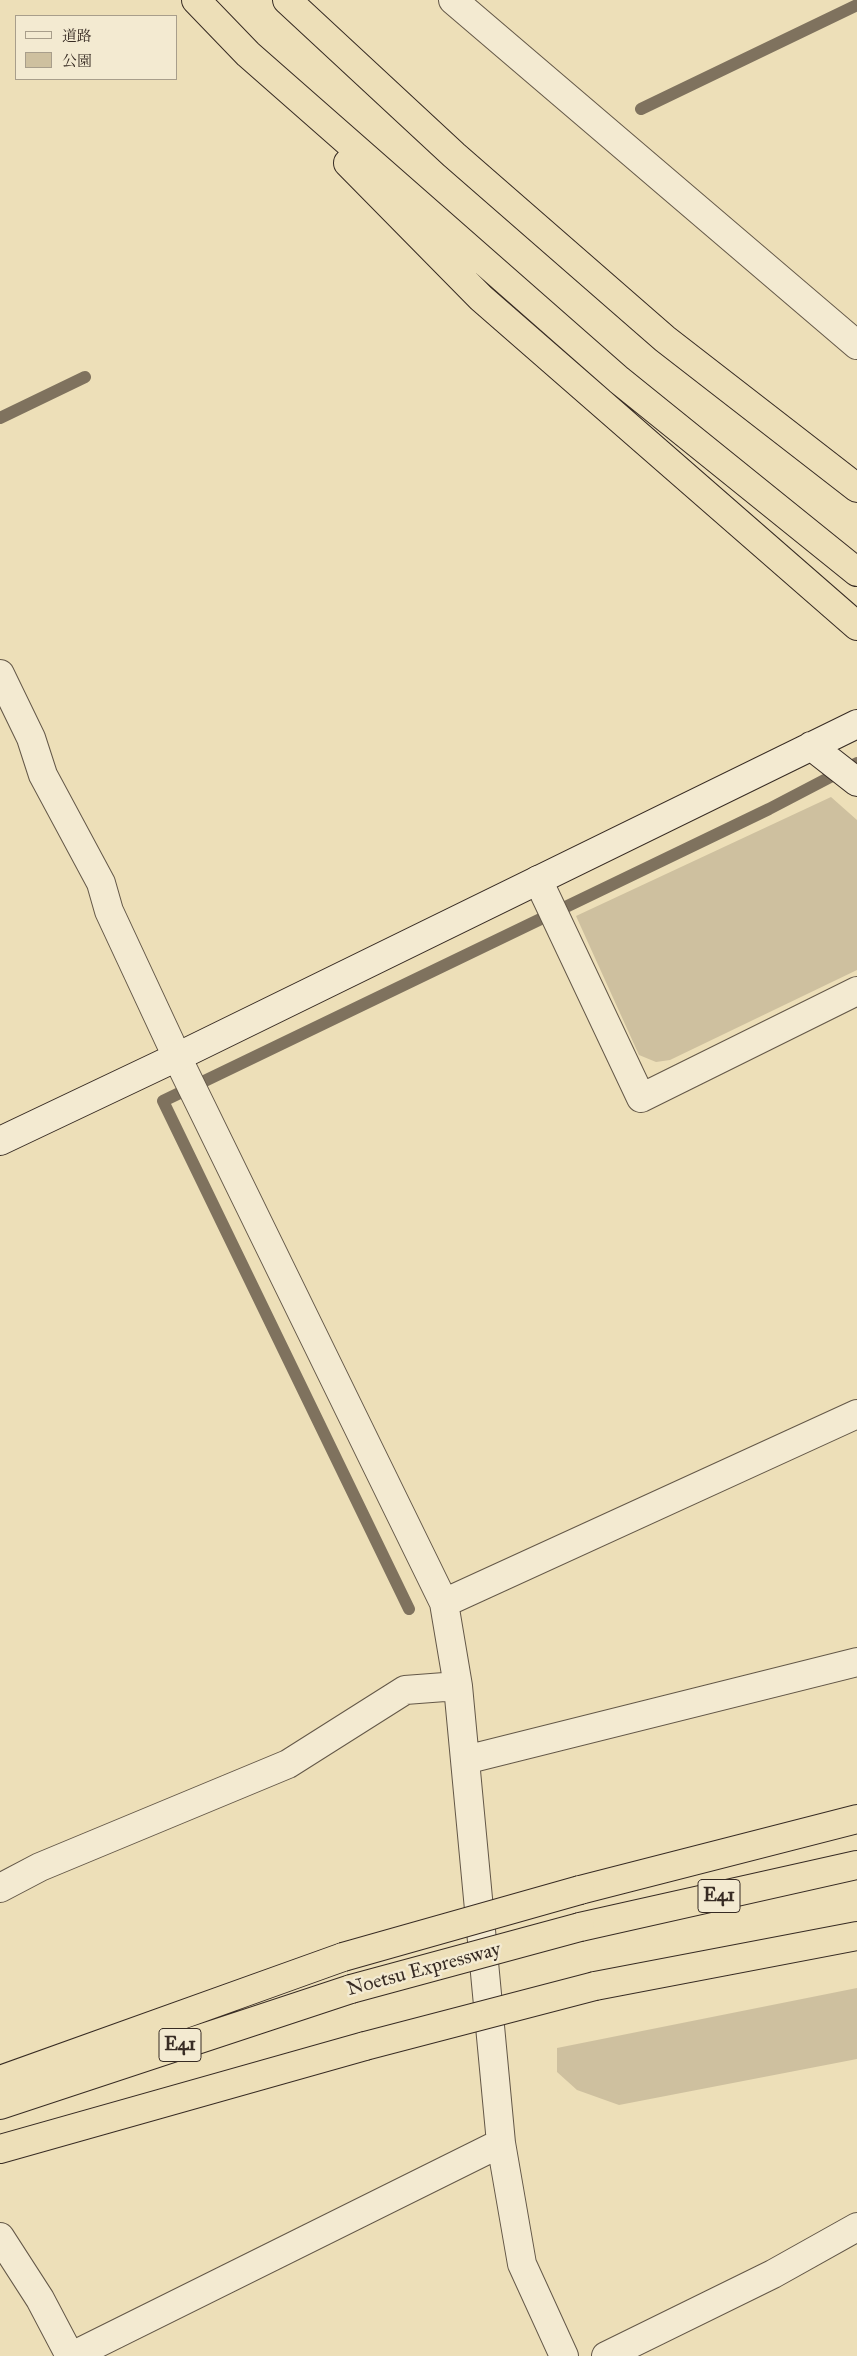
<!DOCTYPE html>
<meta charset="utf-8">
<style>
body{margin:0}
#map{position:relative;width:857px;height:2356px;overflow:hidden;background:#eddfb8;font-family:"IM FELL Great Primer","Noto Serif JP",serif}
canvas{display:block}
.legend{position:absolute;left:15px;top:15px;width:162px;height:65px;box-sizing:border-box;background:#f3ead1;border:1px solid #a89e8b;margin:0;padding:6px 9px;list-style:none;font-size:15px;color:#372b23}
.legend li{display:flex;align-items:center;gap:10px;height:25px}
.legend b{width:25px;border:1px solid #a89e8b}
</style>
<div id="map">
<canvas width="857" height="2356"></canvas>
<ul class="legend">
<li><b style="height:6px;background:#f3ead1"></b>道路</li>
<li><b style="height:14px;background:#cec09f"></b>公園</li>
</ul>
</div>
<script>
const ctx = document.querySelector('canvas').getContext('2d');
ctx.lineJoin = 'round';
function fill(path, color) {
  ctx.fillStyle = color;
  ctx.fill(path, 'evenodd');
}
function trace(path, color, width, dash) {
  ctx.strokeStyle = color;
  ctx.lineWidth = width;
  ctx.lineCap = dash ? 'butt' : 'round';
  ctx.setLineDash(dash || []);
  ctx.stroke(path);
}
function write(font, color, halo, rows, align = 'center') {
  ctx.font = font + ' "IM FELL Great Primer",serif';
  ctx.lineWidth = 5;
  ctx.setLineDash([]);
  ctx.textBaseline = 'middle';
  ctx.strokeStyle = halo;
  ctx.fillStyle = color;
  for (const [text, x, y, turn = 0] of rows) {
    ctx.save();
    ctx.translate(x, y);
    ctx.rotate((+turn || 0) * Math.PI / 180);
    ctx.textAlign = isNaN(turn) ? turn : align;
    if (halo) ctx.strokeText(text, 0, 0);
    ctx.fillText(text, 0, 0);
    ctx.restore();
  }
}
const green = new Path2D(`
 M831,797L857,820V970L670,1060L656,1062L639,1055L576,916Z
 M857,1988V2059L619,2105L577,2090L557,2072V2048Z`);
const stream = new Path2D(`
 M641,109L857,5
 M0,418L85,377
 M409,1609L163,1101L769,809L857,763`);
const street = new Path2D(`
 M453,0L857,345
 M0,674L31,738L43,775L101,883L109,911L177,1057L444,1603L458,1686L501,2143L522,2264L564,2356
 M538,880L641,1098L857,991
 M444,1603L857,1414
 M465,1760L857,1662
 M0,1888L40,1867L288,1764L405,1690L458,1686
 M0,2237L40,2299L70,2356
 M72,2356L501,2143
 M606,2356L773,2274L857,2227`);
const secondary = new Path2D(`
 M811,746L857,782
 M0,1141L177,1057L857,724`);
const highway = new Path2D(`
 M196,0L248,54L619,380L857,572
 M287,0L454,155L665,339L857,488
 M348,163L481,298L857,626
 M580,1890L857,1819
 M580,1927L857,1865
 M595,1986L857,1936
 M0,2080L343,1957
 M0,2105L351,1989
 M0,2149L365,2046`);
const highwayBridge = new Path2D(`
 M343,1957L580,1890
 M351,1989L580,1927
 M365,2046L595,1986`);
const shields = [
 [719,1896,42],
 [180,2045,42]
];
const shieldNames = [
 ["E41",719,1896],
 ["E41",180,2045]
];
const streetNames = [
 ["Noetsu Expressway",424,1970,-15]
];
fill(green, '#cec09f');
trace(stream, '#7f725e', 12);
trace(street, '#645848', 30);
trace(secondary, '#372b23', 30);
trace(highway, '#372b23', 30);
trace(street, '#f3ead1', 28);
trace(secondary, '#f3ead1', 28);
trace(highway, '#eddfb8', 28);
trace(highwayBridge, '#372b23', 30, []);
trace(highwayBridge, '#eddfb8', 28);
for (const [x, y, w] of shields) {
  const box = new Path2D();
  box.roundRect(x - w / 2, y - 16.5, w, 33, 4);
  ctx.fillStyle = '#f3ead1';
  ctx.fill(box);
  trace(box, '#372b23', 1);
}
write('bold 19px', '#372b23', null, shieldNames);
write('20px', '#372b23', '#f3ead1', streetNames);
</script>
